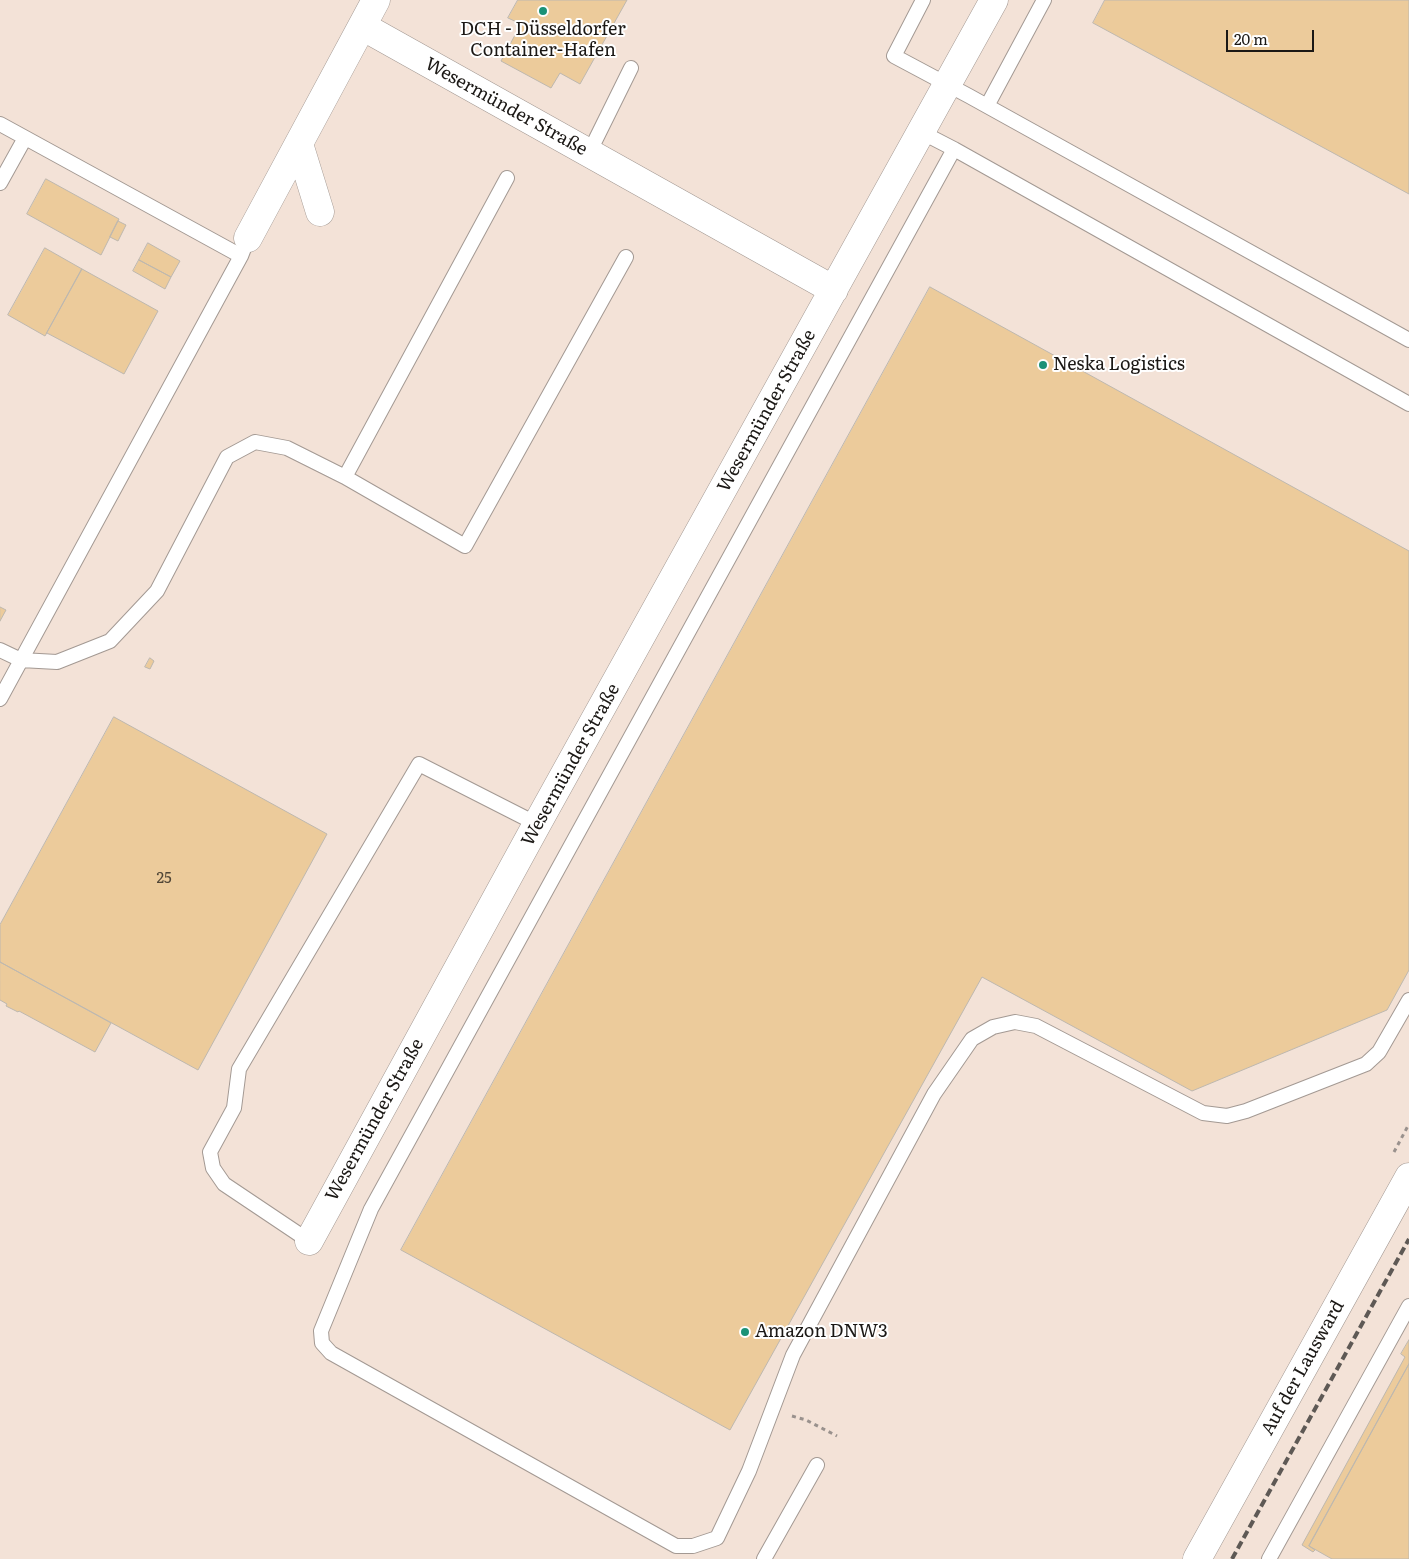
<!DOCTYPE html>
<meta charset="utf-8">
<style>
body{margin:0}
#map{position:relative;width:1409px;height:1559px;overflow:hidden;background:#f9eee8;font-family:Literata,serif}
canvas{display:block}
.scale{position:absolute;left:1226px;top:30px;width:88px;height:22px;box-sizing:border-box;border:2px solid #1b1815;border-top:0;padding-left:6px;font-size:15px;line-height:18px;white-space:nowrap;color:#1b1815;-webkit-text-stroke:4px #fff;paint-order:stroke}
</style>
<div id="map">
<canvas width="1409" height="1559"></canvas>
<div class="scale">20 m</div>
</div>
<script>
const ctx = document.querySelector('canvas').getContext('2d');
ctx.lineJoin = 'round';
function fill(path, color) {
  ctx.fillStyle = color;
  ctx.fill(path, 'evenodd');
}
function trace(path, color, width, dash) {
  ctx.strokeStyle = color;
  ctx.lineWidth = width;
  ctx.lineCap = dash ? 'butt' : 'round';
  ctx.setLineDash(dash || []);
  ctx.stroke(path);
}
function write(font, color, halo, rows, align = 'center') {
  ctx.font = font + ' Literata,serif';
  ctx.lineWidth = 4;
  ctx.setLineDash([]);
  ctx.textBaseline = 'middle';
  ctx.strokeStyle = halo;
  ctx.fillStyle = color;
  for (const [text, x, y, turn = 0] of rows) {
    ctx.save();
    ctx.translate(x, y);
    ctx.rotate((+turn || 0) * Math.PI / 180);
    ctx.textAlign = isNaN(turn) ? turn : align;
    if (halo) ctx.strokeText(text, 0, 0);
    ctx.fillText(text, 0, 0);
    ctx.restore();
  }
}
const built = new Path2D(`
 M0,0H1409V1559H0Z`);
const building = new Path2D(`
 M518,0H627L580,84L560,73L551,88L501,61L521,24L508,18Z
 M1105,0H1409V194L1093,23Z
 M46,179L119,219L101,255L27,214Z
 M118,221L126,225L118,241L110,237Z
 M148,243L180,261L171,277L139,260Z
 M45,248L82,269L45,336L8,315Z
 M139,260L171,277L165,289L133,271Z
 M82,269L158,311L124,374L47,333Z
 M930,287L1409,551V970L1387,1010L1192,1091L982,977L730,1430L401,1250Z
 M0,607L6,610L0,621Z
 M150,658L154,661L150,669L145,667Z
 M114,717L327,834L198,1070L0,962V925Z
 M0,962L111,1023L95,1052L19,1011L18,1012L6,1006L7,1004L0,1000Z
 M1409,1340V1364L1309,1546L1315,1550L1313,1552L1302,1545L1405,1357L1401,1354Z
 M1409,1364V1559H1332L1309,1546Z`);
const path = new Path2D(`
 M1394,1152L1409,1124
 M792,1416L806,1420L837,1436`);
const service = new Path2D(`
 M923,0L894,56L969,96L1409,340
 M987,106L1044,0
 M0,124L241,256
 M921,132L954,149L1409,404
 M954,149L371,1209L321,1331L322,1343L331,1353L676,1546H693L717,1538L749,1471L793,1355L934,1094L972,1039L993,1027L1015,1022L1036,1026L1203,1113L1227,1116L1246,1111L1366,1064L1379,1052L1409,1000
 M589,153L631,68
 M0,183L25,138
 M345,477L465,546L626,257
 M0,650L21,660L57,662L110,641L157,591L227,457L255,442L287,448L345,477L507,178
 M0,699L241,256L248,238
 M309,1241L224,1184L213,1168L210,1152L234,1108L239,1069L419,764L537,824
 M764,1559L817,1465
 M1269,1559L1409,1306`);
const minor = new Path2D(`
 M362,26L834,290
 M299,144L320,212
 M248,238L376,0
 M309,1241L537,824L994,0
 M1197,1559L1409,1177`);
const rail = new Path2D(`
 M1232,1559L1409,1239`);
const markers = [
 [543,11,5,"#1b9277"],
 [1043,365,5,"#1b9277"],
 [745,1332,5,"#1b9277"]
];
const numberNames = [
 ["25",164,879]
];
const poiNames = [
 ["DCH - Düsseldorfer",543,30,"center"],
 ["Container-Hafen",543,51,"center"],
 ["Neska Logistics",1053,365],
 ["Amazon DNW3",755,1332]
];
const streetNames = [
 ["Wesermünder Straße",506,107,29],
 ["Wesermünder Straße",767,411,-61],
 ["Wesermünder Straße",571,765,-61],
 ["Wesermünder Straße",375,1120,-61],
 ["Auf der Lausward",1303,1368,-61]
];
fill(built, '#f3e2d7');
fill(building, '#eccb9b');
trace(building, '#beb8af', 1);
trace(service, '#a39993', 16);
trace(minor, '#a39993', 29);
trace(path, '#99918d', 3, [4, 4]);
trace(service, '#fff', 14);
trace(minor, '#fff', 28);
trace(rail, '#5e5955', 4, [8, 4]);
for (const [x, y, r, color] of markers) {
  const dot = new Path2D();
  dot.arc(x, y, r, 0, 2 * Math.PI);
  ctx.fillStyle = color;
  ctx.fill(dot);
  trace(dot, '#fff', 2);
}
write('15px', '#4f4536', null, numberNames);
write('18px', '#1b1815', '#fff', poiNames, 'left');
write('18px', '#1b1815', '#fff', streetNames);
</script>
